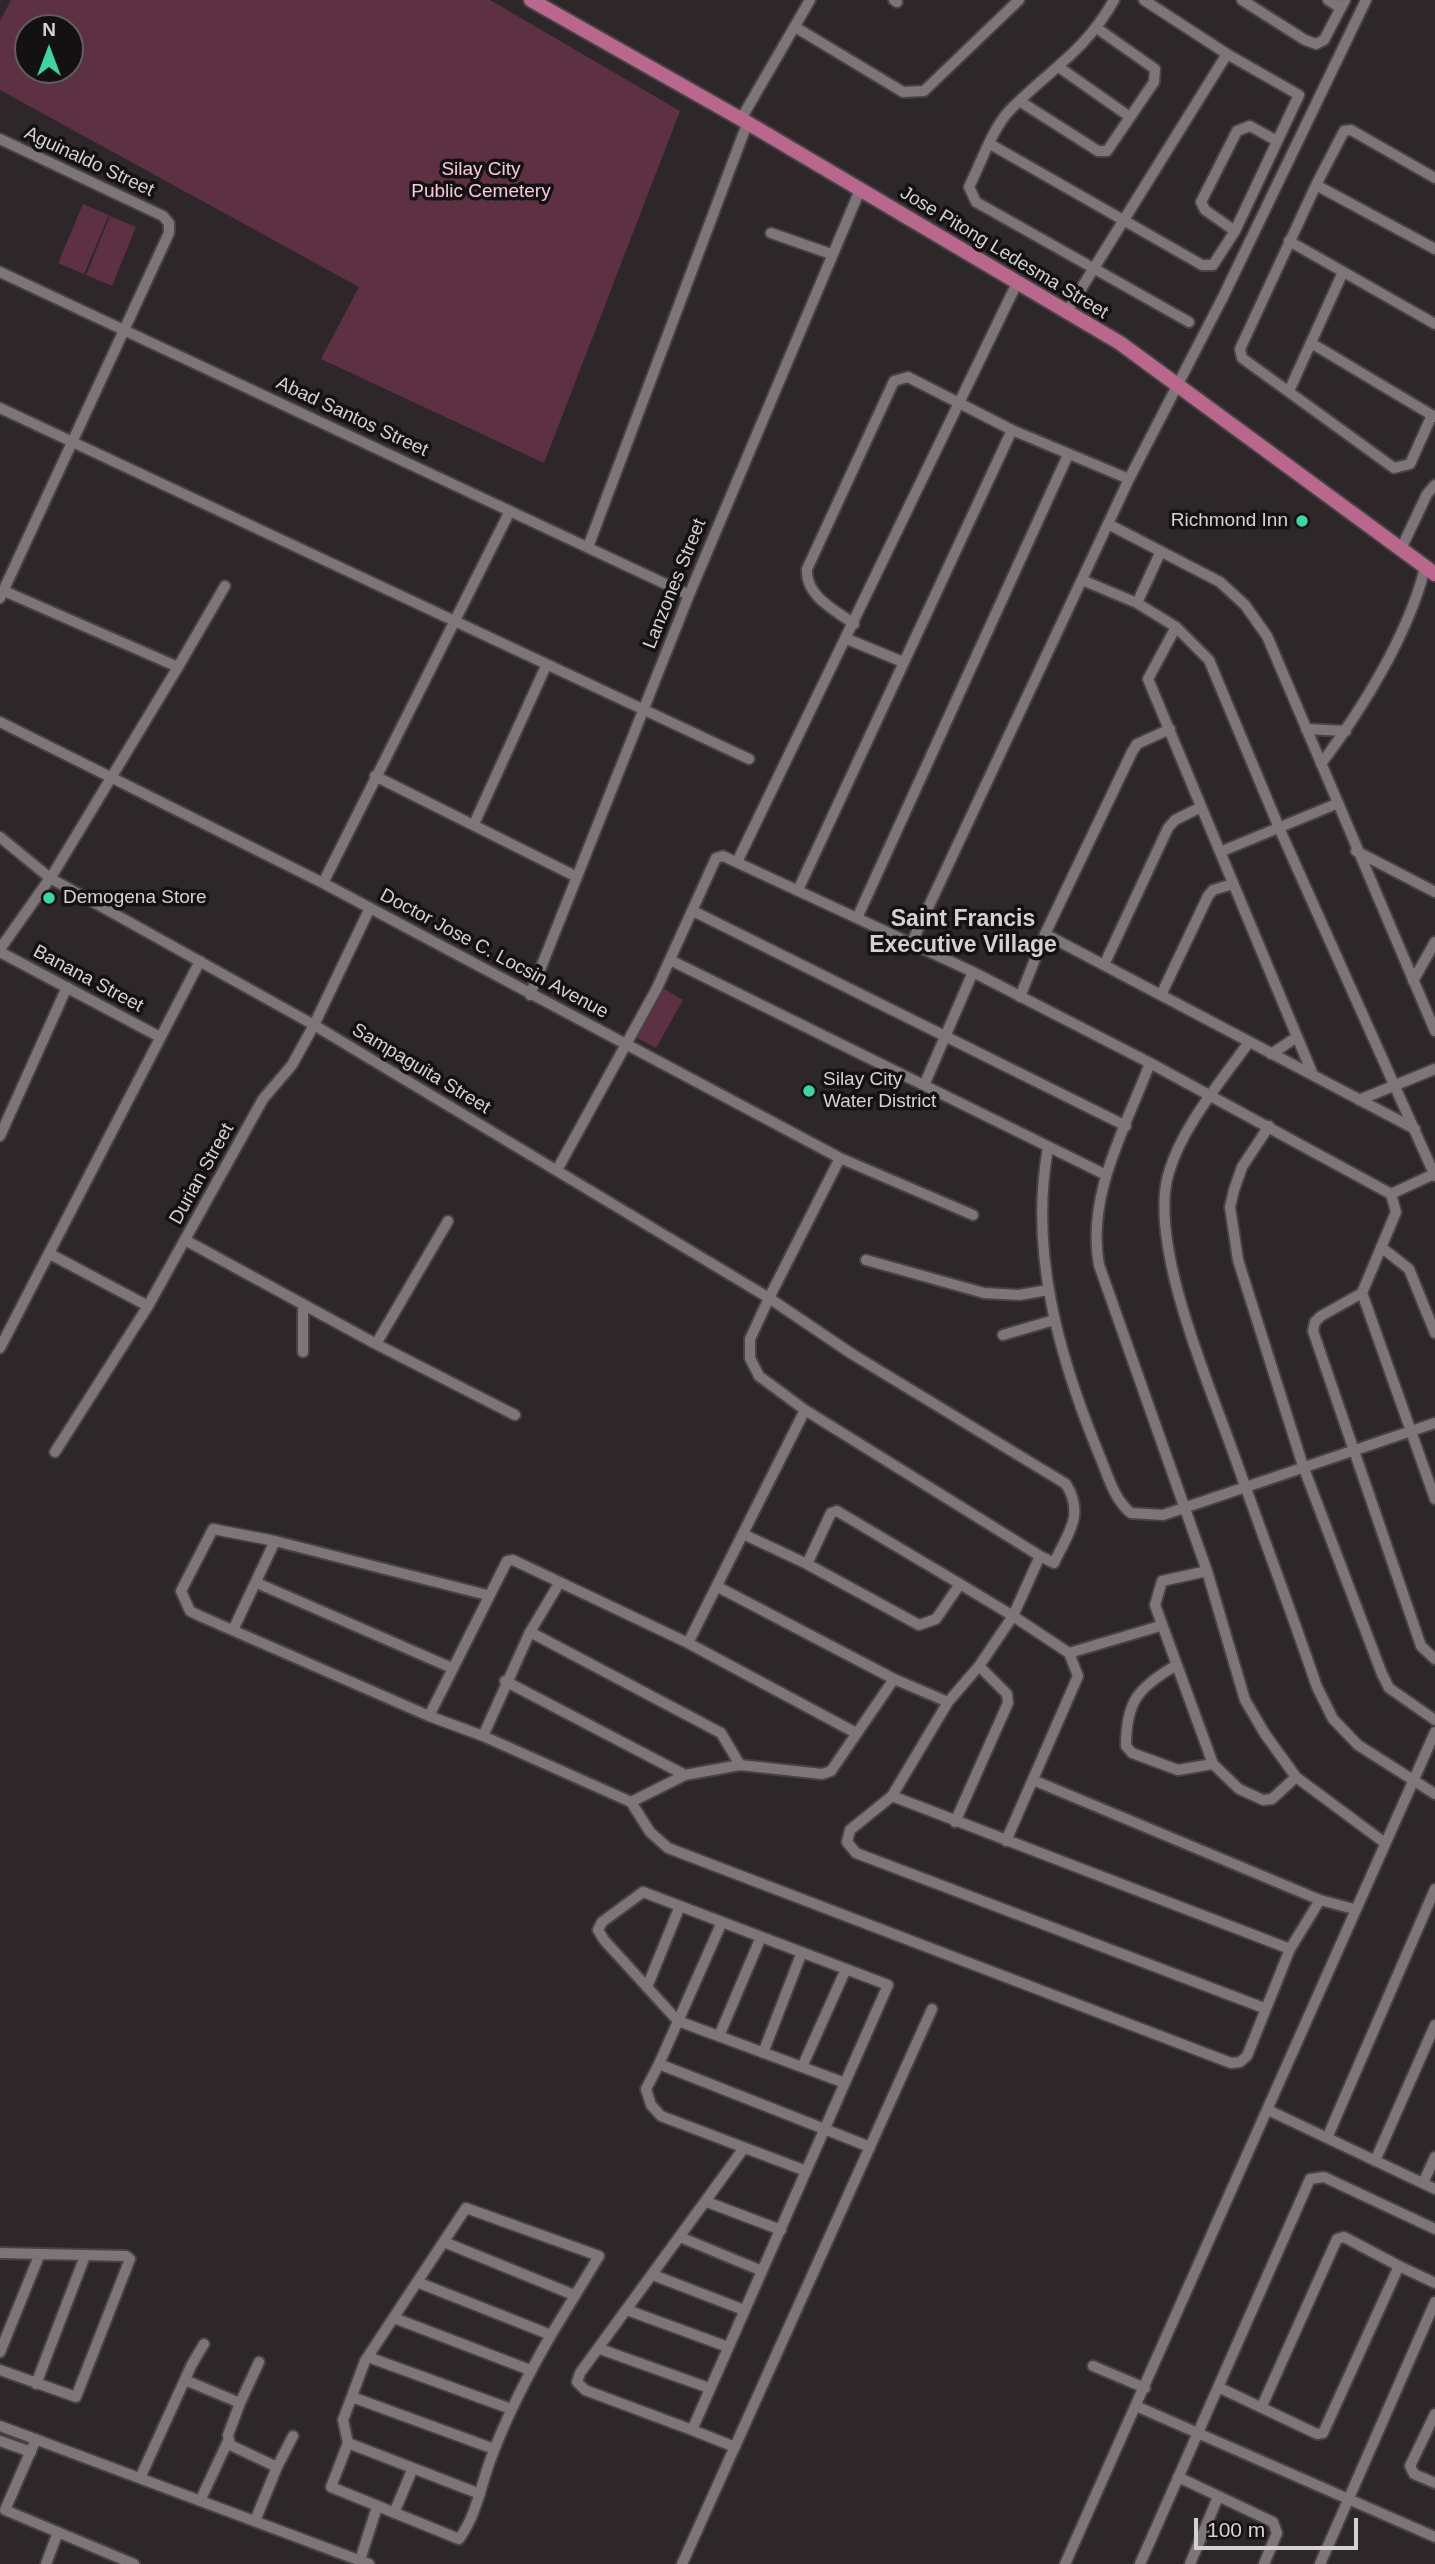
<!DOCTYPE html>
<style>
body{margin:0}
#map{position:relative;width:1435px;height:2564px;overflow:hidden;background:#2d2729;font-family:Helvetica,sans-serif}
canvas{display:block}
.north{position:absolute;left:14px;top:14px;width:70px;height:70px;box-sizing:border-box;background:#141112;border:2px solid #615d5f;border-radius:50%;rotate:0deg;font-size:19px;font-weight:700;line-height:28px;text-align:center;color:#d5d0d2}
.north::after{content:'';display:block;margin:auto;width:24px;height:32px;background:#3fd4a2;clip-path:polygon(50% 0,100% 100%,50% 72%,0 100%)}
.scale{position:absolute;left:1194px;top:2518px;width:164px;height:32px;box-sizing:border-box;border:4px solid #d5d0d2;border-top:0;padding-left:9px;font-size:21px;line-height:24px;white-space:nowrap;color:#d5d0d2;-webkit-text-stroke:5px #141112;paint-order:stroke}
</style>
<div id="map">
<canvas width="1435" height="2564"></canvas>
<div class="north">N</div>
<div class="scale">100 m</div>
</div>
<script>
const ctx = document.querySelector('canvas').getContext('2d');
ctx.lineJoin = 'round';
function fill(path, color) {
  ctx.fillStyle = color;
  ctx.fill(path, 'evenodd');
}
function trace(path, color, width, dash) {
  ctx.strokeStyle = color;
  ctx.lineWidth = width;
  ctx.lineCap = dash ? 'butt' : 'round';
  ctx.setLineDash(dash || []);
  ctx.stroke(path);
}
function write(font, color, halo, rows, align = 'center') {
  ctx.font = font + ' Helvetica,sans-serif';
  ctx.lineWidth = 7;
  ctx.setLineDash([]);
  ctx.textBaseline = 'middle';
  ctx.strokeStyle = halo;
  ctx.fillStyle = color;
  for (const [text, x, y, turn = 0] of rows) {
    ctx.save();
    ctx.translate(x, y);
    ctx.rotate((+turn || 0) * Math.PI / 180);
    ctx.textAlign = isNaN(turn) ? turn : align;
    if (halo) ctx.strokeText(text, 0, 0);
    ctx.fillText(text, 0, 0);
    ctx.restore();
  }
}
const green = new Path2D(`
 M11,0H490L680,111L544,463L321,359L359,287L0,90V21ZM28,28H70V70H28Z
 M83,204L109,215L84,274L58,263Z
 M110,216L136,227L112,286L86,275Z
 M661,987L683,1000L656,1048L633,1036Z`);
const minor = new Path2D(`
 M894,0L897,2
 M1114,0C1084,53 1050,69 1010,110C992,129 981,163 969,187L976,202L1189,322
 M1242,0L1305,40L1316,44L1324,40L1345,0
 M1328,0L1341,8
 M795,27L903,92L924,91L1019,0
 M1060,68L1130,117
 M1021,102L1098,151H1107L1154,82L1155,69L1098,29
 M741,119L810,0
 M0,139L163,216L169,223V233L0,598
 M990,144L1202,265H1213L1235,231L1299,95L1227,54L1144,0
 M1316,185L1435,249
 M1235,231L1205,210L1201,202L1237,131L1250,126L1277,141
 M771,233L831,254
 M1289,241L1435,324
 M0,272L689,595
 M1066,313L1227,54
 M1311,343L1435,417
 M1289,391L1343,272
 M0,408L749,759
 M1432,415L1410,464L1394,468L1242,358L1240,349L1316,185L1344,131L1351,130L1435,178
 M1108,524L1220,582L1245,605L1267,636L1435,1031
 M588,547L747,124
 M1401,549L1427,494L1435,485
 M1082,580L1137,603L1176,627L1209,660L1280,830L1435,1176
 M1137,603L1161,551
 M854,624C835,610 805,596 807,569L894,381L908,377L1012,430L1129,479
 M1176,627L1148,679L1313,1075
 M847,639L903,662
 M178,667L225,586
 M0,722L323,883L840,1158L973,1215
 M1306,729L1346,731
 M1321,764C1363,708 1408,635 1425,568
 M375,776L575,876
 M474,824L546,666
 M0,837L50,878L314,1025L769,1298L750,1339V1358L759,1376L805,1410L1040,1556L1013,1616L960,1584L936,1619L919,1625L807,1564L743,1534
 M1356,851L1435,892
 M1220,852L1336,804
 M737,862L1017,283
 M323,883L510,511
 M798,890L1012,430
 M693,911L1126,1126
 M857,918L1068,455
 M1045,934L1415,1129
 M912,942L1129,479L1223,297L1366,0
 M0,949L53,874L178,667L4,591
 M0,952L160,1037
 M670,960L1104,1174
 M1104,965L1168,828L1175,820L1201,807
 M1413,981L1435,942
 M530,995L689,595L860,190
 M1161,995L1208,896L1213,890L1233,884
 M1020,997L1045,934L1132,752L1137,744L1170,729
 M1249,1042C1222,1080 1182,1127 1169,1172C1147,1242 1209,1384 1233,1452C1261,1531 1290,1608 1317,1687L1333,1719L1358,1745L1435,1794
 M1271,1054L1297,1037
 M1150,1063C1126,1127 1086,1195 1099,1265L1207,1571L1245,1700L1265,1734L1296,1777L1385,1843
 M925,1083L973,972
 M1359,1100L1435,1069
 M1269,1126L1242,1167L1234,1190L1230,1207L1238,1260L1303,1466L1382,1674L1389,1688L1435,1720
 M0,1136L67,987
 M1048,1148C1029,1252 1059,1356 1098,1452C1107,1472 1113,1499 1131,1513L1163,1515L1435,1423
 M840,1158L769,1298L852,1354L1066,1484C1085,1515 1068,1533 1054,1563L1040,1556
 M557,1170L657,988L716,858L723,856L973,972L1150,1063L1391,1194L1396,1212L1362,1293L1321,1316L1315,1322L1313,1331L1421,1646L1435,1659
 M1391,1194L1434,1174
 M185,1240L376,1344L515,1415
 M1381,1247L1409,1269L1435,1333
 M50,1254L148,1306
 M866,1260L984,1293L1019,1295L1048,1290
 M1362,1293L1435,1499
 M1003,1335L1054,1320
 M376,1344L448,1221
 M0,1348L200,961
 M303,1352V1304
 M55,1452L148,1306L263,1099L292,1065L314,1025L370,908
 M807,1564L831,1513L837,1511L960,1584
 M1207,1571L1162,1581L1155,1605L1213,1764L1239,1789L1263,1800L1272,1799L1296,1777
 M257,1583L452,1668
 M718,1587L894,1679
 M233,1630L275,1541
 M530,1632L560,1582
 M688,1643L805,1410
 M1069,1653L1160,1626
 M979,1666L1013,1616L1069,1653L1078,1676L1006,1841
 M1175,1666C1137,1688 1126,1703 1126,1746L1132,1753L1178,1770L1213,1764
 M505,1681L685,1775
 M948,1702L979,1666L1007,1694L1008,1703L955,1822
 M429,1716L200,1616L190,1611L181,1591L213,1529L275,1541L487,1595
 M856,1733L688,1643L513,1560L507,1561L429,1716L483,1736L631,1802L650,1832L668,1848L1231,2063L1240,2062L1247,2056L1290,1949L1320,1900L1354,1909
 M483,1736L530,1632L721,1733L740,1765
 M1033,1780L1320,1900
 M892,1796L1290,1949
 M631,1802L685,1775L740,1765L822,1774L831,1771L894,1679L948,1702L892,1796L850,1830L847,1842L856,1853L1264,2008
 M722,1922L643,1892L602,1922L598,1930L604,1940L678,2021L845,2083
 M647,1987L680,1906
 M719,2036L761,1937
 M763,2053L802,1952
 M659,2064L646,2089L651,2105L661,2116L806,2171
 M802,2067L846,1969
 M1268,2110L1435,2189
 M1327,2138L1435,1889
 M744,2148L580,2373L577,2382L585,2390L692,2430L888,1985L722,1922L659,2064L870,2147
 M1375,2161L1435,2025
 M1423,2183L1435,2157
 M707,2202L781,2230
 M680,2237L762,2271
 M444,2242L574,2295
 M0,2253L126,2256L130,2259L76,2397L0,2370
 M1399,2266L1435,2283
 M653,2275L744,2310
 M417,2282L551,2335C529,2373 509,2411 493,2453C481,2482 478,2513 459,2539L331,2487L348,2443L343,2420L365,2361Z
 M417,2282L466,2208L599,2256L551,2335
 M627,2310L728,2347
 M394,2318L530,2370
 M600,2349L709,2388
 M0,2352L39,2256
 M368,2357L511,2409
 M1093,2366L1145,2388
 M185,2380L240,2403L228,2435L230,2445L277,2467L255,2521
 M36,2384L85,2256
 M1218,2387L1317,2434L1323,2433L1399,2266L1344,2237L1337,2239L1262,2406
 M352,2397L494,2449
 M240,2403L259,2362
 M1136,2406L1435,2537
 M1435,2414L1410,2466L1414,2474L1435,2483
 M0,2426L369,2564
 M692,2430L735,2447
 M36,2439L5,2510L134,2564
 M0,2441L31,2452
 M348,2443L480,2494
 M277,2467L293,2436
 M1178,2477L1273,2522L1277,2533L1264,2564
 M140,2478L192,2364L204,2344
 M200,2501L228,2441
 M394,2513L413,2468
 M360,2560L377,2507
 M46,2564L58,2532
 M682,2564L932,2009
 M1065,2564L1435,1732
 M1140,2564L1310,2179L1324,2177L1435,2229
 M1190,2564L1218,2497
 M1320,2564L1435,2302`);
const major = new Path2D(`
 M531,0L741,119L1120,343L1435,574`);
const markers = [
 [1302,521,7,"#3fd4a2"],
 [49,898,7,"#3fd4a2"],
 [809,1091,7,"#3fd4a2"]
];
const streetNames = [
 ["Aguinaldo Street",89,162,25],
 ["Jose Pitong Ledesma Street",1004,253,31],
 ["Abad Santos Street",352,417,25],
 ["Lanzones Street",675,584,-68],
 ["Doctor Jose C. Locsin Avenue",494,954,28],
 ["Banana Street",88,979,28],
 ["Sampaguita Street",421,1069,31],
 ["Durian Street",202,1174,-61]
];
const parkNames = [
 ["Silay City",481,170],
 ["Public Cemetery",481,192]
];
const poiNames = [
 ["Richmond Inn",1288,521,"right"],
 ["Demogena Store",63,898],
 ["Silay City",823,1080],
 ["Water District",823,1102]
];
const quarterNames = [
 ["Saint Francis",963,920],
 ["Executive Village",963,946]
];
fill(green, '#5e3044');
trace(minor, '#474244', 14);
trace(major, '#474244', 18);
trace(minor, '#7d7577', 10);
trace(major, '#b9678d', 14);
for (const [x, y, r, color] of markers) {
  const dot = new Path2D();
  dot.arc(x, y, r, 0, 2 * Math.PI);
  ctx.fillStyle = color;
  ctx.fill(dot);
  trace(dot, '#141112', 2.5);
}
write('19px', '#d5d0d2', '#141112', streetNames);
write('19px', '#f6c8d9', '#141112', parkNames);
write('19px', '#d5d0d2', '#141112', poiNames, 'left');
write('bold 23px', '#d5d0d2', '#141112', quarterNames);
</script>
